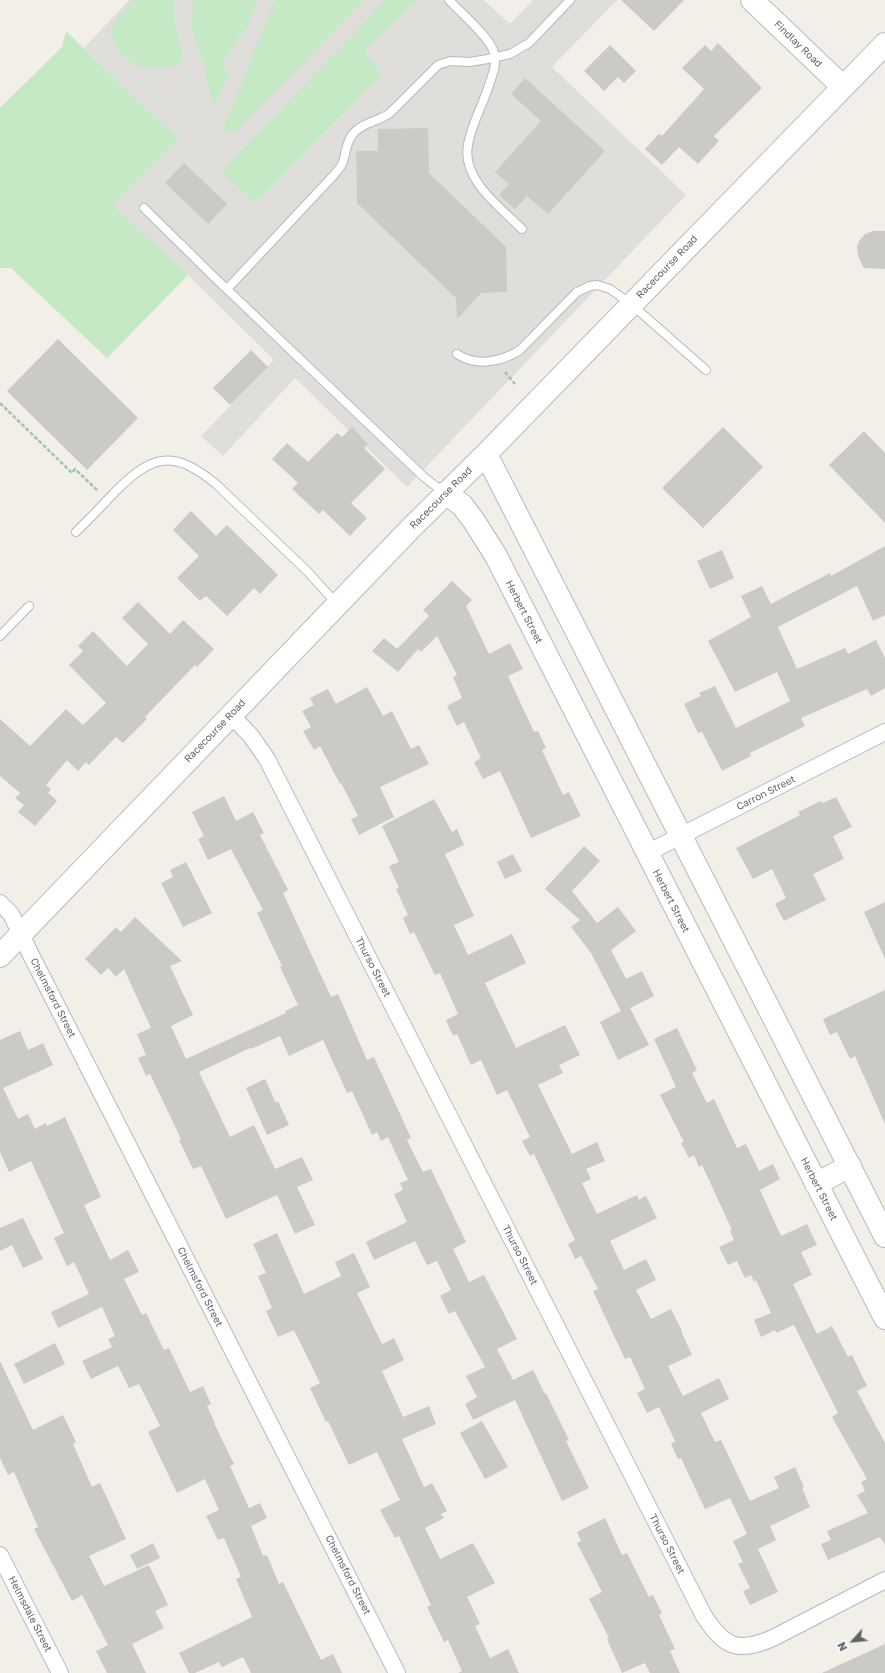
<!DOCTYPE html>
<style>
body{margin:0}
#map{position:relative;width:885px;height:1673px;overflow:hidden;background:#f1efe8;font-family:"Golos Text",sans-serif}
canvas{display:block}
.north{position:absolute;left:833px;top:1621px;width:40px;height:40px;-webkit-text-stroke:3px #fff;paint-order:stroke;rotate:243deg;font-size:11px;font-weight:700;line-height:16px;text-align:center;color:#5f6368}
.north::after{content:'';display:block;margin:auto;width:14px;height:18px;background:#5f6368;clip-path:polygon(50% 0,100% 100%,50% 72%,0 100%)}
</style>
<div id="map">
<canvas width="885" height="1673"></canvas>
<div class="north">N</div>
</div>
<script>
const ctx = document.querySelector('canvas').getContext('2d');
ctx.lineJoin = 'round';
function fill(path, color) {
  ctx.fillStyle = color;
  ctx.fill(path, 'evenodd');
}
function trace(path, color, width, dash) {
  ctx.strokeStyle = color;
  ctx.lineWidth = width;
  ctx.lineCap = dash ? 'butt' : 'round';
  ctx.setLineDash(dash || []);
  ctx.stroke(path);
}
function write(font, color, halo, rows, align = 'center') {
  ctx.font = font + ' "Golos Text",sans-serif';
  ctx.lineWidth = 3.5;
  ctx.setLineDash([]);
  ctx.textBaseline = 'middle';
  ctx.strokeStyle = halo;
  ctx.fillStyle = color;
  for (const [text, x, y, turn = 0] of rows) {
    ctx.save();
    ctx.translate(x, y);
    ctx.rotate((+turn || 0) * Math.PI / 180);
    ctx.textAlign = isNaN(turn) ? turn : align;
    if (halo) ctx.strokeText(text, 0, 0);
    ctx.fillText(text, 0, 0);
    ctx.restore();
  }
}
const industrial = new Path2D(`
 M129,0H484L510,24L533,0H617L552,67L686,195L407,487L295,378L223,456L201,436L274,360L188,275L113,205L178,139L84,48Z`);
const green = new Path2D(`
 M133,0H175C172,20 177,36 183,56L178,65C155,71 131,70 117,48C114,43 111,37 112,31C115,17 124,9 133,0Z
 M194,0H257L245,32L237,38L231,51L224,59V66L229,75L213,106C210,92 207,77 203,63C195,42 187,22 194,0Z
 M275,0H364L236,131L229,134L226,131L224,125Z
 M386,0H418L366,48V55L376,64L380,76L255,203L221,171Z
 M66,31L178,139L113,205L188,275L107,358L11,268H0V108L62,47Z`);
const building = new Path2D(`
 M621,0H684L654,31Z
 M718,43L762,88L714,136L719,141L698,164L679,147L662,165L645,149L659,134L662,136L704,89L682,68L705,45L711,51Z
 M610,45L636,71L624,83L618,77L604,91L584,71Z
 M525,78L605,151L548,214L527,196L515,209L499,195L509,184L495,172L541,121L511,94Z
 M428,128L429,173L506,247L507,292L481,293L457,319L456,298L357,203L356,151H378V129Z
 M184,163L227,204L208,224L165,183Z
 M873,231H885V269L864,268L858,256L857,246L859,241L865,234Z
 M58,339L138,418L87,470L7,391Z
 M251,350L268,367L230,405L213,388Z
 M352,427L368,444L364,448L385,469L351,503L367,518L350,536L323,510L319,514L292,489L298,483L272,459L287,443L308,462L337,433L342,437Z
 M723,427L763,467L703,528L662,488Z
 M864,431L885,453V523L829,465Z
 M191,511L216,536L227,525L278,575L260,594L254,588L227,616L206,596L200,601L177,578L199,556L173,530Z
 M885,546V615L873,621L857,586L778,627L797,669L845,648L848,654L876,640L885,658V688L871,696L867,689L801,718L805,726L750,753L751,756L722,771L702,732L698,733L684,704L701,696L699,693L715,686L736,728L790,701L777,672L735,692L708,641L751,617L741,596L762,586L771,604L830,573L831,576Z
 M722,550L734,578L710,589L697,561Z
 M452,581L472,600L466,606L489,654L510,643L523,669L508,676L534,732L538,731L546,748L542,750L563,795L569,792L581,816L531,838L500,771L483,779L474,762L481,758L464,722L457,726L447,706L462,698L453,677L457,675L437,636L421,652L418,649L398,672L372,651L384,638L397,649L429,616L423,610Z
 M138,602L170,634L183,620L214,649L197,667L195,665L145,717L147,719L123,743L116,737L89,765L86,762L78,771L67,760L46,785L51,789L48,793L57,801L35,826L18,812L24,805L15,798L20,793L0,776V719L30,746L66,709L83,725L106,703L69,665L83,651L78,646L93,631L127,666L148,644L122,618Z
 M367,687L383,716L392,711L411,749L419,745L429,764L380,787L394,817L359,835L351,819L358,816L341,783L340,784L320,746L314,750L303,731L311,727L302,711L314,705L310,698L328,689L336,704Z
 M224,796L236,821L253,812L264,833L260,835L288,890L283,893L331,997L338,994L367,1060L374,1057L411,1138L407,1140L423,1172L431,1169L466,1242L453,1249L469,1282L484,1275L517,1339L497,1349L513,1380L533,1370L545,1394L546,1393L569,1440L566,1441L589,1488L562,1501L515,1400L473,1420L465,1404L477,1397L466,1376L485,1367L455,1311L449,1314L440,1296L451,1290L437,1261L427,1265L415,1241L374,1260L366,1242L407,1222L394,1194L403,1190L400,1183L408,1180L388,1137L381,1141L377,1132L372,1135L352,1091L347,1093L323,1040L289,1056L280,1036L251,1049L250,1048L199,1072L230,1137L254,1125L275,1169L302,1157L313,1180L297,1187L315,1225L295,1234L277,1195L226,1219L201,1166L193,1169L179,1140L181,1139L150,1074L146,1076L138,1058L146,1055L137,1034L151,1028L124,969L116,977L108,968L101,975L85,959L116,927L121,932L135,917L182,961L170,966L193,1015L171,1026L186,1059L286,1013L285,1011L298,1005L280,967L282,966L257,913L263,910L231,849L208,860L198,839L204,836L192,812Z
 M836,797L852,827L833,836L844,859L813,874L826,900L784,921L775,904L786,898L772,869L753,879L736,848L800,815L798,812L821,801L823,803Z
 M434,799L452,832L457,829L464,845L445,854L474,916L454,925L468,955L512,934L526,963L485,983L516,1048L565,1025L580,1055L559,1065L563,1073L538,1085L572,1154L597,1142L605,1161L586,1169L591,1179L582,1183L597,1214L637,1195L639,1200L646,1196L657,1218L610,1241L624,1270L646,1259L656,1280L636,1290L651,1319L671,1309L682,1331H681L692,1355L668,1366L683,1396L719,1378L729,1399L701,1413L715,1442L721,1440L750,1501L779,1488L774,1477L795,1467L804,1487L802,1488L810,1507L770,1526L776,1540L758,1549L778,1592L750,1605L743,1591L750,1588L738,1564L743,1562L733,1541L747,1534L730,1498L705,1509L681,1458L678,1459L671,1444L675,1441L659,1407L647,1413L637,1393L645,1389L630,1357L625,1359L593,1291L598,1289L581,1256L575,1259L568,1244L575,1240L534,1154L530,1156L522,1141L530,1137L507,1090L497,1095L481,1060L471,1065L457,1034L453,1036L446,1020L458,1014L440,973L435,975L414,932L410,934L403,918L408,915L396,889L399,888L389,866L399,862L382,826Z
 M584,846L600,861L572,891L597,923L618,907L636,931L611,950L626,979L642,971L654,996L630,1008L649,1045L618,1060L600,1022L621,1011L591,953L571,927L580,920L545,889Z
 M513,854L522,871L505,879L497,862Z
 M186,862L212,913L183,927L161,883L173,877L170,870Z
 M885,902V959L864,912Z
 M885,990V1124L855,1056L850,1059L837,1032L830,1035L823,1019Z
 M677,1028L697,1070L692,1073L707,1103L714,1099L737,1148L746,1144L759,1171L773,1164L780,1179L760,1190L781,1236L807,1224L817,1245L801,1252L812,1275L793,1284L817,1334L832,1326L848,1357L852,1355L867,1386L857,1391L885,1443V1545L880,1537L828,1560L821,1544L831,1540L827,1531L868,1513L857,1495L865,1491L861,1482L867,1479L832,1417L838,1413L794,1325L776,1333L775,1330L761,1337L754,1320L771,1313L756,1280L754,1282L751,1275L745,1278L737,1261L728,1265L719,1247L734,1240L730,1231L732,1230L702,1165L699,1167L694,1155L689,1158L681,1143L684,1142L660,1095L676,1087L654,1039Z
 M20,1031L28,1050L43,1043L53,1065L3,1088L18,1119L28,1114L35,1129L46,1123L47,1126L65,1117L101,1197L84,1205L110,1260L128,1250L139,1272L124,1279L142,1315L146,1313L164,1350L169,1348L190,1392L203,1386L211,1404L207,1406L215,1423H214L234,1464L230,1466L249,1508L260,1503L267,1518L251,1526L263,1556L267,1555L279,1584L283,1582L321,1660L333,1654L342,1673H251L243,1657L222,1667L219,1662L195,1673H189L179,1653L252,1617L236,1579L241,1577L224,1538L218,1540L206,1516L219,1510L205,1479L177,1493L148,1432L160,1426L139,1384L129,1388L118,1366L91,1379L82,1361L112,1347L108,1339L115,1336L102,1307L58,1328L51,1312L89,1294L74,1262L67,1266L54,1238L64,1233L31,1161L9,1172L0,1152V1040Z
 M265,1079L276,1103L278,1101L289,1125L267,1135L246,1088Z
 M23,1218L43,1259L23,1268L12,1245L0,1251V1228Z
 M277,1233L304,1294L341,1276L335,1262L354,1253L370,1287L357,1293L382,1344L394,1338L404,1360L382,1371L403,1417L429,1406L436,1424L402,1439L424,1487L432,1483L447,1511L441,1514L444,1518L425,1528L440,1559L473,1543L495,1583L467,1597L480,1624L475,1626L490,1658L508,1649L519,1673H458L462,1671L448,1640L444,1642L427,1607L431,1605L399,1536L395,1538L380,1510L400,1500L377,1452L349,1465L328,1421L326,1422L310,1388L320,1383L294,1330L278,1337L266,1311L272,1308L258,1276L266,1273L253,1244Z
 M55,1343L65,1364L24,1384L14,1364Z
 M0,1361L33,1430L63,1415L76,1442L73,1444L92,1487L100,1483L126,1539L89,1556L104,1586L149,1565L168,1605L155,1611L164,1628L132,1644L146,1673H107L96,1651L108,1645L82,1595L72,1601L34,1529L38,1527L14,1472L8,1475L0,1458Z
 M482,1421L508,1467L485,1479L460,1433Z
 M605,1518L622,1555L627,1553L649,1597L653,1595L662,1613L659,1615L675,1649L670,1651L680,1673H650L645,1663L622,1673L607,1639L609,1638L589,1599L602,1592L577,1543L581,1541L577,1532Z
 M153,1543L160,1558L137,1569L130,1555Z
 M885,1644V1673H822Z`);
const path = new Path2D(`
 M505,372L515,384
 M0,405L1,404L72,473L75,469L97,490`);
const lane = new Path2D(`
 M449,0C460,12 488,36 493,50C498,61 493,74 489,85C483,105 471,125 468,145C461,179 501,208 522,229
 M144,208L213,276L425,478L445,493
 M227,289L334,175C337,171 341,167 343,162C346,153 346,143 352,135C362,122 378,122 390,113L438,65L450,61L469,62L488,59L510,54L529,43L570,0
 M457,354C476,367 501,362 520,350L577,292L590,286L597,285L610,289L631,304L706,370
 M76,532C88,520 100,508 112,495C150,456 171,447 216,484L307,571L337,604
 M0,636L29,606`);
const street = new Path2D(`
 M231,715L251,736L267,759L704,1616C725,1648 738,1653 773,1638L885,1580
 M647,853L885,732
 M0,903L11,914L30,953L397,1673
 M0,1555L60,1673`);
const secondary = new Path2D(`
 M752,0L843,87
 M486,454L885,1236
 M445,493L462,505L474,521L496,556L885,1318
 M0,956L411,528L486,454L885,44
 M816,1184L850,1166`);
const streetNames = [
 ["Findlay Road",798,44,44],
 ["Racecourse Road",667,267,-46],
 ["Racecourse Road",441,498,-45],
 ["Herbert Street",524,612,63],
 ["Racecourse Road",215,731,-46],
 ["Carron Street",766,793,-27],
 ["Herbert Street",671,901,63],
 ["Thurso Street",373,967,63],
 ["Chelmsford Street",53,998,63],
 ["Herbert Street",819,1189,63],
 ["Thurso Street",520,1255,63],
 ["Chelmsford Street",200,1287,63],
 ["Thurso Street",667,1544,63],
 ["Chelmsford Street",348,1575,63],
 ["Helmsdale Street",30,1614,63]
];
fill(industrial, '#e0deda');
fill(green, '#c5e8c5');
fill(building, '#cccac5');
trace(lane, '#b5b8bc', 10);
trace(street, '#b5b8bc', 18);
trace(secondary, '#b6babf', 24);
trace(path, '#9cc7a9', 2.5, [4, 2]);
trace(lane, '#fff', 8);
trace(street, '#fff', 16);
trace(secondary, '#fff', 22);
write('10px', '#5f6368', '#fff', streetNames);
</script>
